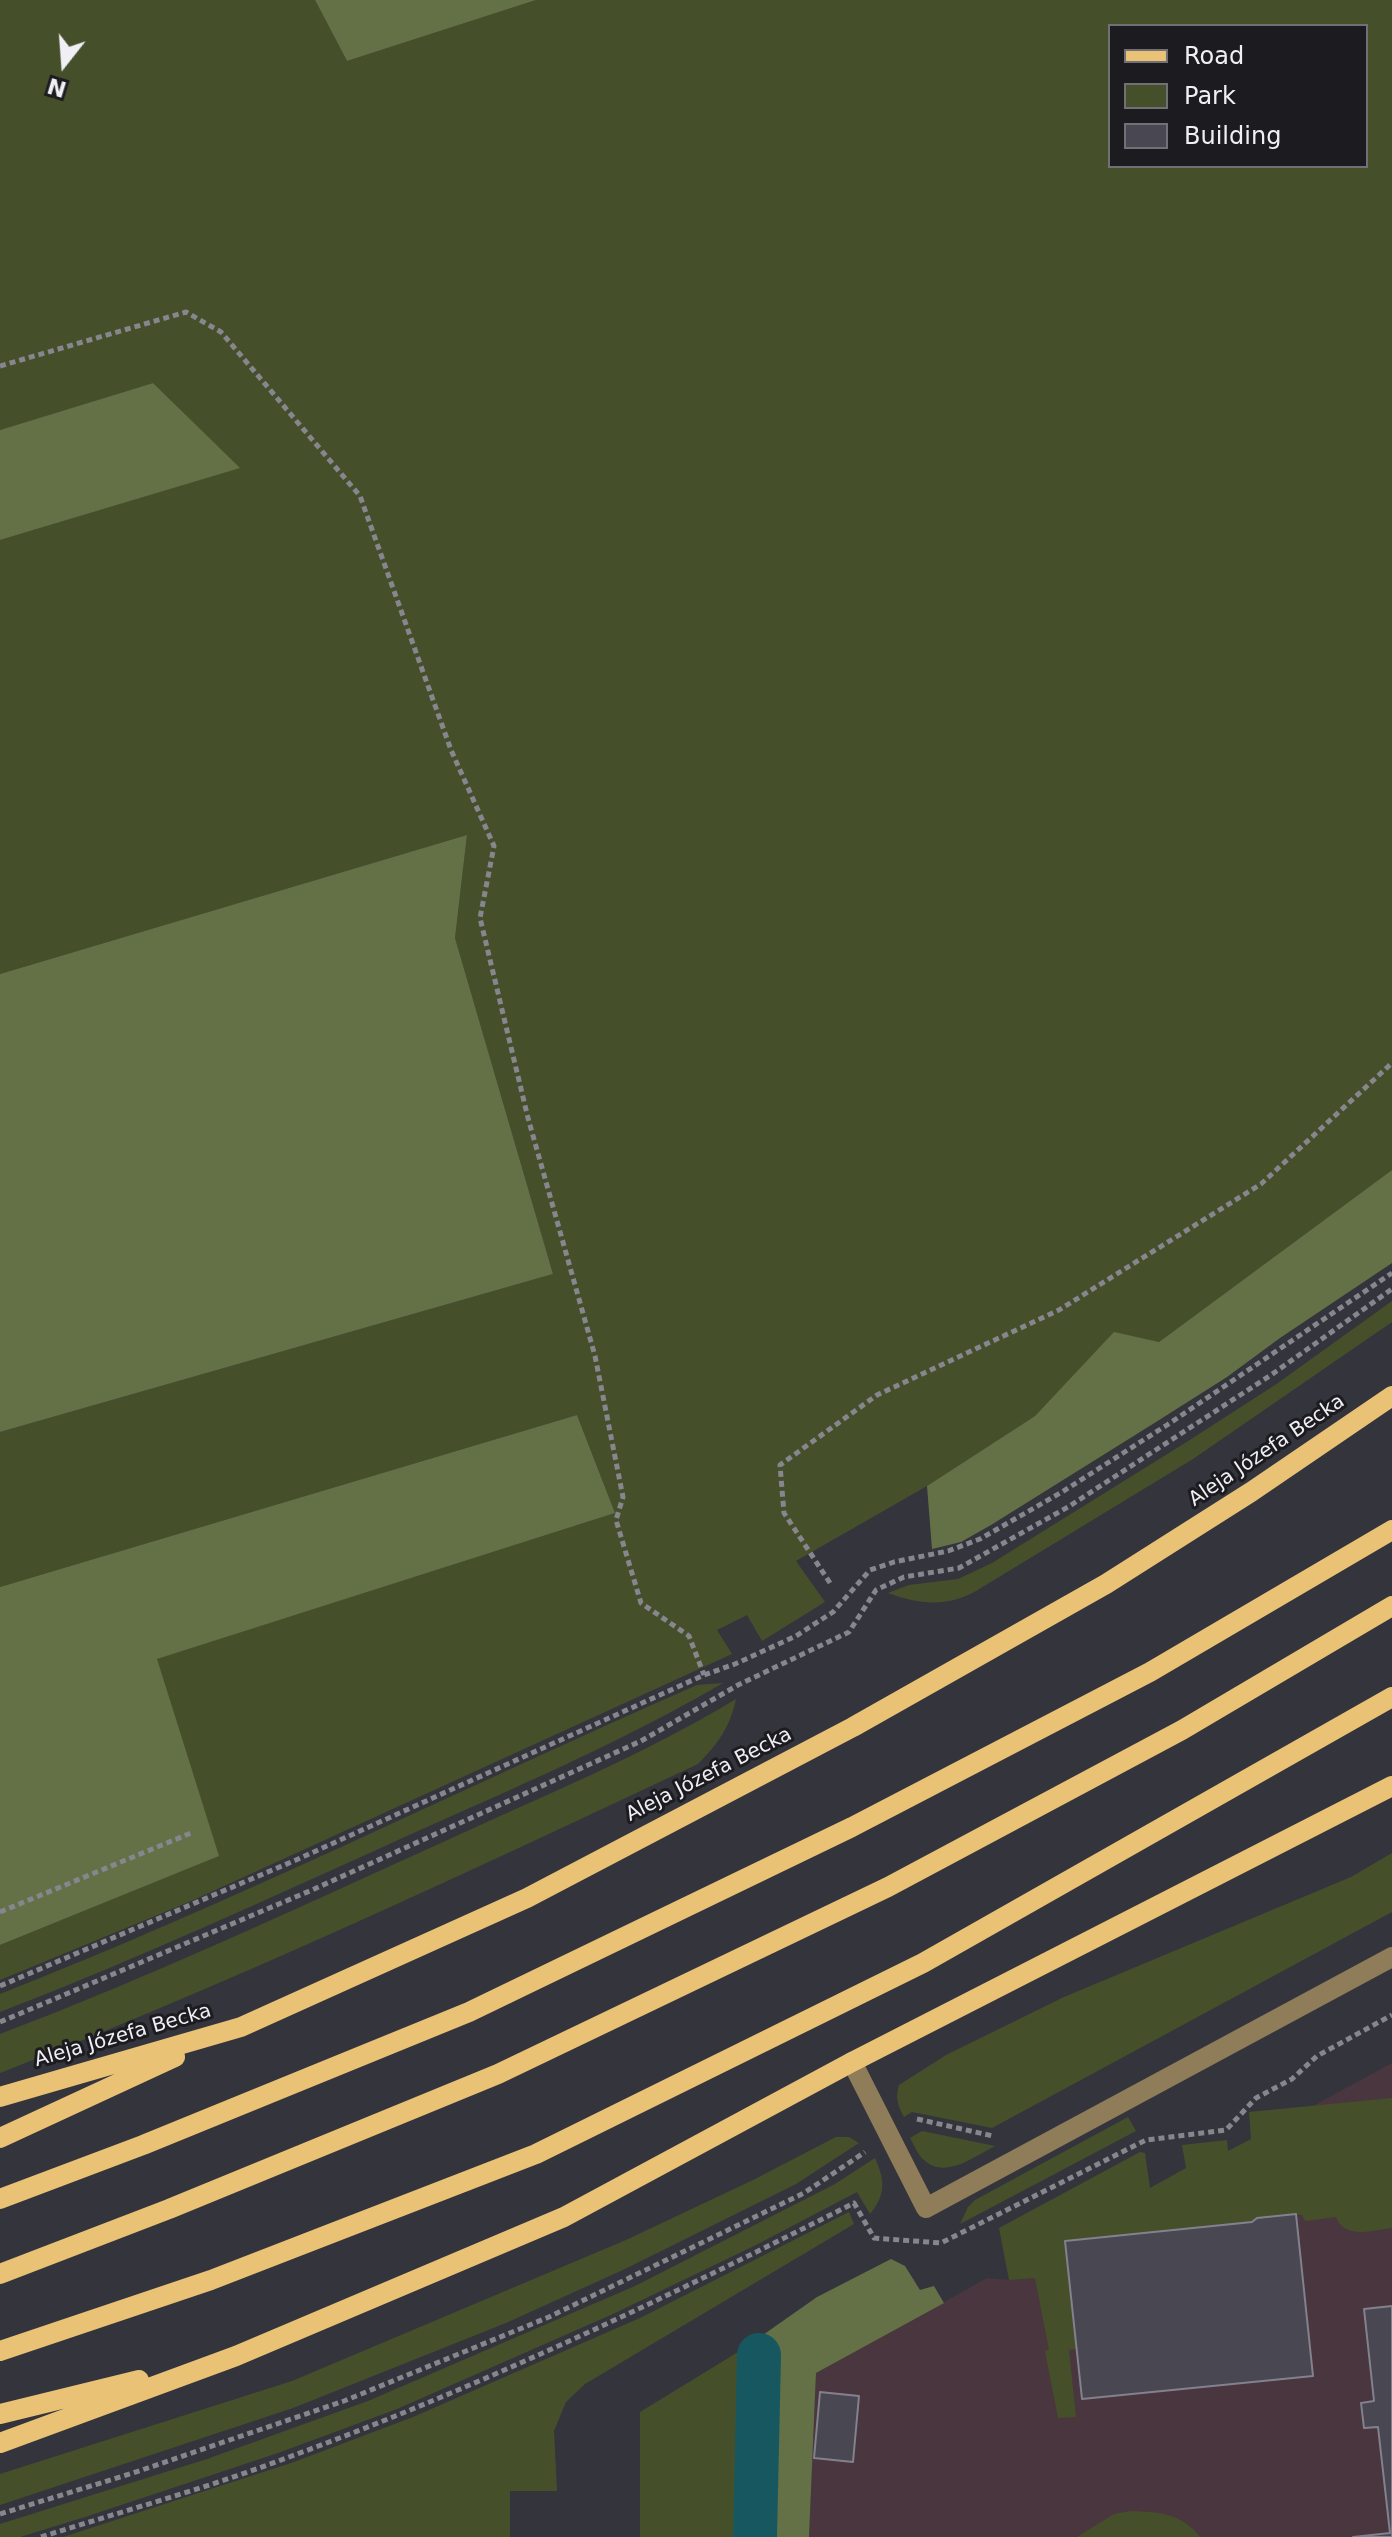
<!DOCTYPE html>
<meta charset="utf-8">
<style>
body{margin:0}
#map{position:relative;width:1392px;height:2537px;overflow:hidden;background:#34343d;font-family:"DejaVu Sans",sans-serif}
canvas{display:block}
.legend{position:absolute;left:1108px;top:24px;width:260px;height:144px;box-sizing:border-box;background:#1c1c20;border:2px solid #717076;margin:0;padding:10px 14px;list-style:none;font-size:24px;color:#f0eff6}
.legend li{display:flex;align-items:center;gap:16px;height:40px}
.legend b{width:40px;border:2px solid #717076}
.north{position:absolute;left:24px;top:24px;width:80px;height:80px;-webkit-text-stroke:6px #1c1c20;paint-order:stroke;rotate:197deg;font-size:22px;font-weight:700;line-height:32px;text-align:center;color:#f0eff6}
.north::after{content:'';display:block;margin:auto;width:28px;height:36px;background:#f0eff6;clip-path:polygon(50% 0,100% 100%,50% 72%,0 100%)}
</style>
<div id="map">
<canvas width="1392" height="2537"></canvas>
<ul class="legend">
<li><b style="height:10px;background:#e9c275"></b>Road</li>
<li><b style="height:22px;background:#45502b"></b>Park</li>
<li><b style="height:22px;background:#494852"></b>Building</li>
</ul>
<div class="north">N</div>
</div>
<script>
const ctx = document.querySelector('canvas').getContext('2d');
ctx.lineJoin = 'round';
function fill(path, color) {
  ctx.fillStyle = color;
  ctx.fill(path, 'evenodd');
}
function trace(path, color, width, dash) {
  ctx.strokeStyle = color;
  ctx.lineWidth = width;
  ctx.lineCap = dash ? 'butt' : 'round';
  ctx.setLineDash(dash || []);
  ctx.stroke(path);
}
function write(font, color, halo, rows, align = 'center') {
  ctx.font = font + ' "DejaVu Sans",sans-serif';
  ctx.lineWidth = 6;
  ctx.setLineDash([]);
  ctx.textBaseline = 'middle';
  ctx.strokeStyle = halo;
  ctx.fillStyle = color;
  for (const [text, x, y, turn = 0] of rows) {
    ctx.save();
    ctx.translate(x, y);
    ctx.rotate((+turn || 0) * Math.PI / 180);
    ctx.textAlign = isNaN(turn) ? turn : align;
    if (halo) ctx.strokeText(text, 0, 0);
    ctx.fillText(text, 0, 0);
    ctx.restore();
  }
}
const commercial = new Path2D(`
 M1392,2063V2537H809L816,2373L987,2278L1009,2280L1035,2277L1065,2241Z`);
const green = new Path2D(`
 M0,0H315L347,61L536,0H1392V1170L1159,1342L1114,1333L1035,1416L927,1486L796,1561L825,1602L762,1641L747,1615L717,1630L732,1654L189,1902L0,1980V1945L218,1856L156,1659L615,1513L577,1415L0,1587V1432L553,1274L455,938L467,835L0,974V540L239,468L153,383L0,430ZM1110,26H1366V166H1110Z
 M1392,1301V1322L1193,1459L976,1591C946,1608 919,1604 888,1593L909,1585L958,1579L992,1563L1185,1443L1275,1385Z
 M723,1683C622,1742 514,1788 407,1836C272,1897 138,1959 0,2012V1994C237,1901 464,1787 697,1685Z
 M736,1699C730,1727 718,1744 698,1764C468,1872 237,1981 0,2073V2034C150,1977 295,1909 441,1843C540,1797 642,1756 736,1699Z
 M1392,1853V1912L992,2128L912,2112L904,2117C898,2106 895,2098 899,2085L946,2055L1064,1997L1351,1877Z
 M1392,2098V2228C1373,2230 1345,2240 1336,2217L1305,2221L1302,2215C1287,2213 1263,2215 1252,2222L1065,2241L1076,2349L1069,2350L1076,2417L1058,2418L1045,2351L1049,2350L1035,2278L1009,2280L999,2228L1140,2152L1145,2153L1150,2188L1186,2168L1182,2145L1227,2140L1228,2151L1251,2139L1249,2112Z
 M1128,2117L1136,2131L960,2224L968,2207L975,2200Z
 M922,2131L995,2146C975,2156 945,2180 924,2160C918,2155 914,2145 910,2138Z
 M836,2137H849L859,2143L796,2184L625,2269L506,2323L293,2408L0,2505V2474L292,2381L626,2240L753,2180Z
 M875,2158C885,2180 886,2195 870,2214L857,2192L756,2245L613,2314L397,2409L278,2453L85,2517L20,2537H0V2524L207,2459L368,2401L635,2286L835,2184Z
 M849,2212L854,2224L585,2384L566,2402L554,2431L557,2491H510V2537H63L294,2462L413,2417L640,2318Z
 M743,2349L738,2537H640V2412Z
 M1131,2511C1158,2512 1182,2513 1200,2537H1077L1114,2514Z`);
const forest = new Path2D(`
 M315,0H536L347,61Z
 M153,383L240,468L0,540V430Z
 M467,835L455,938L553,1274L0,1432V974Z
 M1392,1170V1263L1280,1338L1227,1377L1156,1422L991,1525L961,1542L932,1549L927,1486L1035,1416L1114,1332L1159,1342Z
 M577,1415L615,1513L157,1659L219,1856L0,1945V1587Z
 M891,2259L905,2266L920,2290L934,2286L944,2303L816,2373L809,2537H738L743,2349L817,2297Z`);
const canal = new Path2D(`
 M755,2537L759,2355`);
const building = new Path2D(`
 M1296,2214L1313,2376L1082,2399L1065,2241L1252,2222L1257,2218Z
 M1392,2306V2537H1353L1390,2533L1378,2427L1364,2428L1361,2403L1374,2401L1364,2309Z
 M820,2392L859,2396L853,2462L814,2458Z`);
const path = new Path2D(`
 M0,366L186,312L221,332L360,496L451,750L494,846L480,918L528,1118L595,1356L623,1497L616,1520L641,1603L689,1636L704,1675
 M830,1583L784,1513L780,1465L877,1395L1059,1310L1261,1184L1392,1063
 M0,1912L191,1833
 M0,1986L296,1860L704,1675L735,1664L796,1636L833,1612L870,1570L894,1562L948,1551L980,1539L1062,1492L1167,1425L1392,1273
 M0,2022L312,1890L641,1741L738,1685L849,1632L876,1590L904,1577L959,1568L1068,1507L1271,1375L1392,1289
 M917,2119L993,2136
 M0,2514L133,2473L344,2401L549,2317L804,2193L865,2152
 M41,2537C123,2511 208,2488 289,2457C483,2386 670,2296 854,2203L874,2238L941,2243L1146,2140L1226,2130L1256,2098L1292,2079L1317,2056L1392,2015`);
const minor = new Path2D(`
 M852,2062L926,2208L1392,1957`);
const major = new Path2D(`
 M0,2097L241,2027L527,1898L853,1727L1106,1584L1251,1492L1392,1396
 M0,2138L175,2057
 M0,2199L143,2145L469,2012L852,1827L1150,1672L1392,1530
 M0,2274L169,2209L498,2074L888,1887L1182,1730L1392,1606
 M0,2351L211,2280L536,2154L923,1963L1392,1697
 M0,2414L139,2380
 M0,2443L236,2356L564,2217L852,2062L1392,1786`);
const streetNames = [
 ["Aleja Józefa Becka",1267,1451,-34],
 ["Aleja Józefa Becka",709,1775,-27],
 ["Aleja Józefa Becka",123,2036,-16]
];
fill(commercial, '#4a363e');
fill(green, '#45502b');
fill(forest, '#647147');
trace(canal, '#175860', 44);
fill(building, '#494852');
trace(building, '#83818d', 2);
trace(path, '#86868e', 5, [6, 4]);
trace(minor, '#8f7c58', 20);
trace(major, '#e9c275', 20);
write('20px', '#f0eff6', '#1c1c20', streetNames);
</script>
